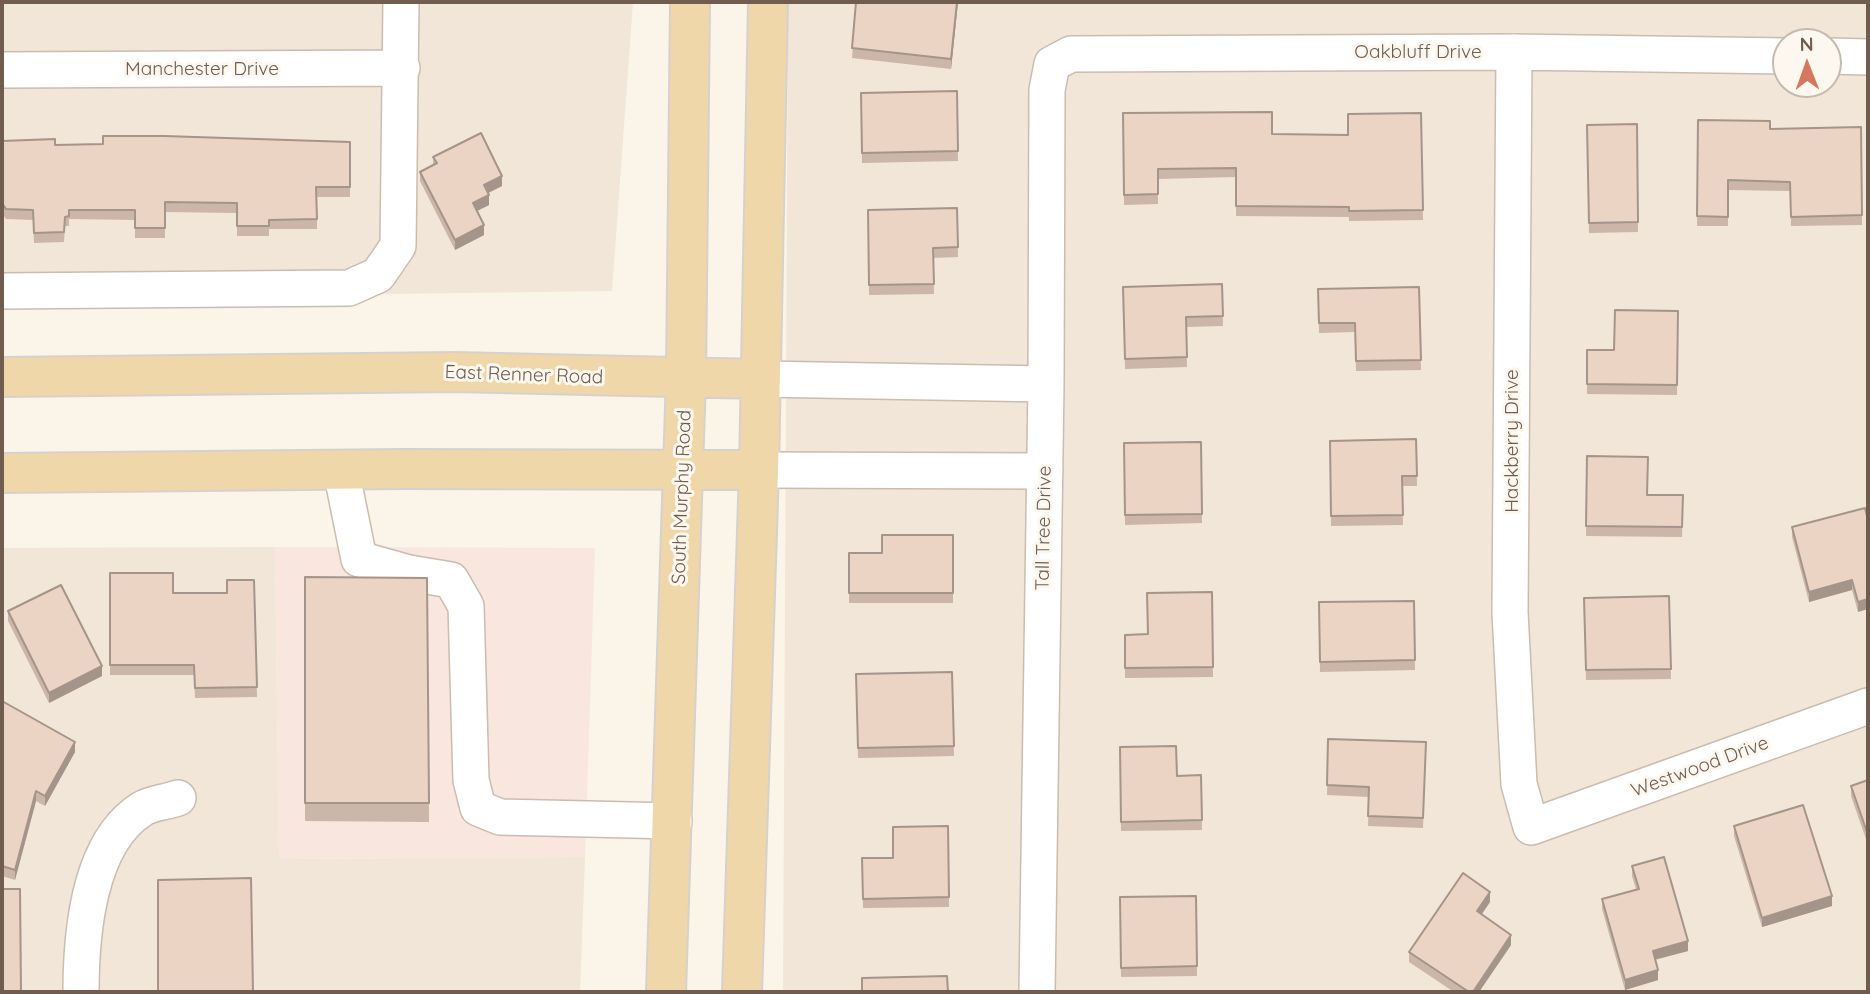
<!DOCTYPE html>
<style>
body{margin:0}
#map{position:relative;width:1870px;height:994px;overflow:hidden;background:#faf4e9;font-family:Quicksand,sans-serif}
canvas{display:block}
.frame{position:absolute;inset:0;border:4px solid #715c50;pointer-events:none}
.north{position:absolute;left:1772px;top:28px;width:70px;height:70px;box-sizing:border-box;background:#fdf8ef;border:2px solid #c5baaf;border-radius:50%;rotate:359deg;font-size:19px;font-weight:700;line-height:28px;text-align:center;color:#715c50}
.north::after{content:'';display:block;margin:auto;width:24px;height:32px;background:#d4795e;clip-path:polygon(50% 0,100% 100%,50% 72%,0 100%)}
</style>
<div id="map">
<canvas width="1870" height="994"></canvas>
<div class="frame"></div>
<div class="north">N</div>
</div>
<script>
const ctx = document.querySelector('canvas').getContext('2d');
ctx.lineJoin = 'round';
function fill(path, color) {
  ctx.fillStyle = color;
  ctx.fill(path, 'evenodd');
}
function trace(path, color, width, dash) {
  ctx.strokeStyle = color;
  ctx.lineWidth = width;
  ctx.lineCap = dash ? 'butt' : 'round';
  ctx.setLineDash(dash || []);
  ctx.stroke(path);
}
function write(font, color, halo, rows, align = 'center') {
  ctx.font = font + ' Quicksand,sans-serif';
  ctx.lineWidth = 6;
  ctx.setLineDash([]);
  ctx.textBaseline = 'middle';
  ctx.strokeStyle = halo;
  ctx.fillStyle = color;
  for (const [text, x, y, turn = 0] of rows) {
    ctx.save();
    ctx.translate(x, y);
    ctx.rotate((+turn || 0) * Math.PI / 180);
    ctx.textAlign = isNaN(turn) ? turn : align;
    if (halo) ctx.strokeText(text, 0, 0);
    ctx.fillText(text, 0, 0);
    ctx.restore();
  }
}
const residential = new Path2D(`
 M2,2H633L612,291L2,299Z
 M788,2H1868V992H783ZM1786,42H1828V84H1786Z
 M275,547L279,859L585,857L580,992H2V548Z`);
const commercial = new Path2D(`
 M275,547L595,548L585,857L279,859Z`);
const minor = new Path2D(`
 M1514,52L1510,612L1519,784L1531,827L1868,706
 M1828,56L1868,57
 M2,70L402,68
 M2,291L349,288L378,275L398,246L401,2
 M760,379L1046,384
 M341,470L359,559L409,573L451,580L466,606L471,780L478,808L500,817L674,821
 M759,470L1045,471
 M81,992C81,935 88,843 142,809C151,803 167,802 178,798
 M1037,992L1046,384L1047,90L1052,64L1071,54L1514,52L1786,56`);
const major = new Path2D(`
 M2,377L455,372L760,379
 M2,473L403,469L759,470
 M666,992L686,377L690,2
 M742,992L759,470L768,2`);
const wall = new Path2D(`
 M856,2H958L951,69L852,58Z
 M957,91L958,161L862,163L861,93Z
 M1123,113L1272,134L1348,135L1421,113L1423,220L1349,221V217L1236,216V177L1158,179V204L1124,205Z
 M1698,120L1770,129L1861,127L1862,225L1791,226L1790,191L1728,190V226H1697Z
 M1637,124L1638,232L1589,233L1587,125Z
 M2,141L55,145L350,142V197H317V229H269V236H237V213L165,212V238H135V220L69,219V226H65L64,242L34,243L33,220L6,219L2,213Z
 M433,157L502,186L488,193L489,205L477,211L484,235L455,250L420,181V172L433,165Z
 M957,208L958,257L933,258L934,294L869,295L868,210Z
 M1222,284L1223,326L1186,327L1187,367L1125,369L1123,287Z
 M1419,287L1421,370L1356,371L1355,332L1319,333L1318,289Z
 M1678,311L1677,395L1587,394V350H1614Z
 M1416,439L1417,486H1402L1403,525L1331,526L1330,441Z
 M1201,442L1202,523L1125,525L1124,443Z
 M1587,456L1647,495H1683L1682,537L1586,536Z
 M1865,508L1858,612L1852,590L1809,602L1792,537V527Z
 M953,535V603H849V553H882Z
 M110,573L173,593H227L254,580L257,697L195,698L194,675H110Z
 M305,577L427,578L429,822L305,821Z
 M1212,592L1213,677L1125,678V635L1148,634Z
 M1669,596L1671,679L1586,680L1584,598Z
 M1414,601L1415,670L1320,672L1319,602Z
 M8,611L102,676L49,703L8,621Z
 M952,672L954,756L858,758L856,674Z
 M2,701L75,752L45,806L36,801L15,880L2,876Z
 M1328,739L1426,742L1423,828L1368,826L1369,797L1327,795Z
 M1120,747L1177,776L1201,775L1202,830L1121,831Z
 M1868,780V845L1851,796V786Z
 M948,826L949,907L863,908L862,858H893Z
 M1734,826L1832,906L1762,927L1734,836Z
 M1632,866L1688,951L1655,960L1658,980L1625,990L1602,909V899L1636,889L1632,876Z
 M1196,896L1197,976L1121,977L1120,897Z
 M1490,902L1481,915L1511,945L1479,992H1454L1409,962V952Z`);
const shadedWall = new Path2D(`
 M957,2H958L951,69V59Z
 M502,176V186L484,195V185Z
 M489,195V205L473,213V203Z
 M484,225V235L455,250V240Z
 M1852,580V590L1809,602V592Z
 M1868,599V609L1858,612V602Z
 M102,666V676L49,703V693Z
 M75,742V752L45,806V796Z
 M36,791V801L15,880V870Z
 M1490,892V902L1477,921V911Z
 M1832,896V906L1762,927V918Z
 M1511,935V945L1479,992H1473Z
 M1688,941V951L1653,960V951Z
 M1658,970V980L1625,990V980Z`);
const building = new Path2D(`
 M856,2H957L951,59L852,48Z
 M957,91L958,151L862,153L861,93Z
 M1272,112V134L1348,135V114L1421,113L1423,210L1349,211V207L1236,206V168L1158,169V194L1124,195L1123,113Z
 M1698,120L1770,121V129L1861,127L1862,215L1791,217L1790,182L1728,180V217L1697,216Z
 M1637,124L1638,222L1589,223L1587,125Z
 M481,133L502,176L484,185L489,195L473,203L484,225L455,240L420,172L437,163L433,157Z
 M103,136H164L350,142V187H316L317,219L269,220V226H237V203L165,202V228H135V210H69V216L65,217L64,232L34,233L33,210L6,209L2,203V141L55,139V145L103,144Z
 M957,208L958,247L933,248L934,284L869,285L868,210Z
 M1222,284L1223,316L1186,317L1187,357L1125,359L1123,287Z
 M1419,287L1421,360L1356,361L1355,323H1319L1318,289Z
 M1615,310L1678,311L1677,385L1587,384V350H1614Z
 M1416,439L1417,476H1402L1403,515L1331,516L1330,441Z
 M1201,442L1202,514L1125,515L1124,443Z
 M1587,456L1648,457L1647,495H1683L1682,527L1586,526Z
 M1865,508L1868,520V599L1858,602L1852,580L1809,592L1792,527Z
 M882,535H953V593H849V553H882Z
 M110,573H173V593H227V580H254L257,687L195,688L194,665H110Z
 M305,577L427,578L429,803H305Z
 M61,585L102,666L49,693L8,611Z
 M1212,592L1213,667L1125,668V635L1148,634L1147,593Z
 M1669,596L1671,669L1586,670L1584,598Z
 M1414,601L1415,660L1320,662L1319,602Z
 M952,672L954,746L858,748L856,674Z
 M2,701L75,742L45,796L36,791L15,870L2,866Z
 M1328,739L1426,742L1423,818L1368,816L1369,787L1327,785Z
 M1176,746L1177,776L1201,775L1202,820L1121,822L1120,747Z
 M1868,780V835L1851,786Z
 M1803,805L1832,896L1762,918L1734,826Z
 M948,826L949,897L863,899L862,858H893V827Z
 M1664,857L1688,941L1653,951L1658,970L1625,980L1602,899L1639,889L1632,866Z
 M1463,873L1490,892L1477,911L1511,935L1473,992H1469L1409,952Z
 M251,878L253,992H158V880Z
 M2,889H20L21,992H2Z
 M1196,896L1197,966L1121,968L1120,897Z
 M947,976L948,992H862V978Z`);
const streetNames = [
 ["Oakbluff Drive",1418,52],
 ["Manchester Drive",202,69],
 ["East Renner Road",524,375,2],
 ["Hackberry Drive",1512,441,-90],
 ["South Murphy Road",682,497,-88],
 ["Tall Tree Drive",1044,528,-89],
 ["Westwood Drive",1700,767,-20]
];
fill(residential, '#f1e6d8');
fill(commercial, '#f9e6de');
trace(minor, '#cbbcb0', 38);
trace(major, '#d7d1ce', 42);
trace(minor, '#fff', 35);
trace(major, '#f0d7aa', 38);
fill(wall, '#cbb6a9');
fill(shadedWall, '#a59489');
fill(building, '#ecd4c4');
trace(building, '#a59489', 2);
write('19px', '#715c50', '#fdf8ef', streetNames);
</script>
